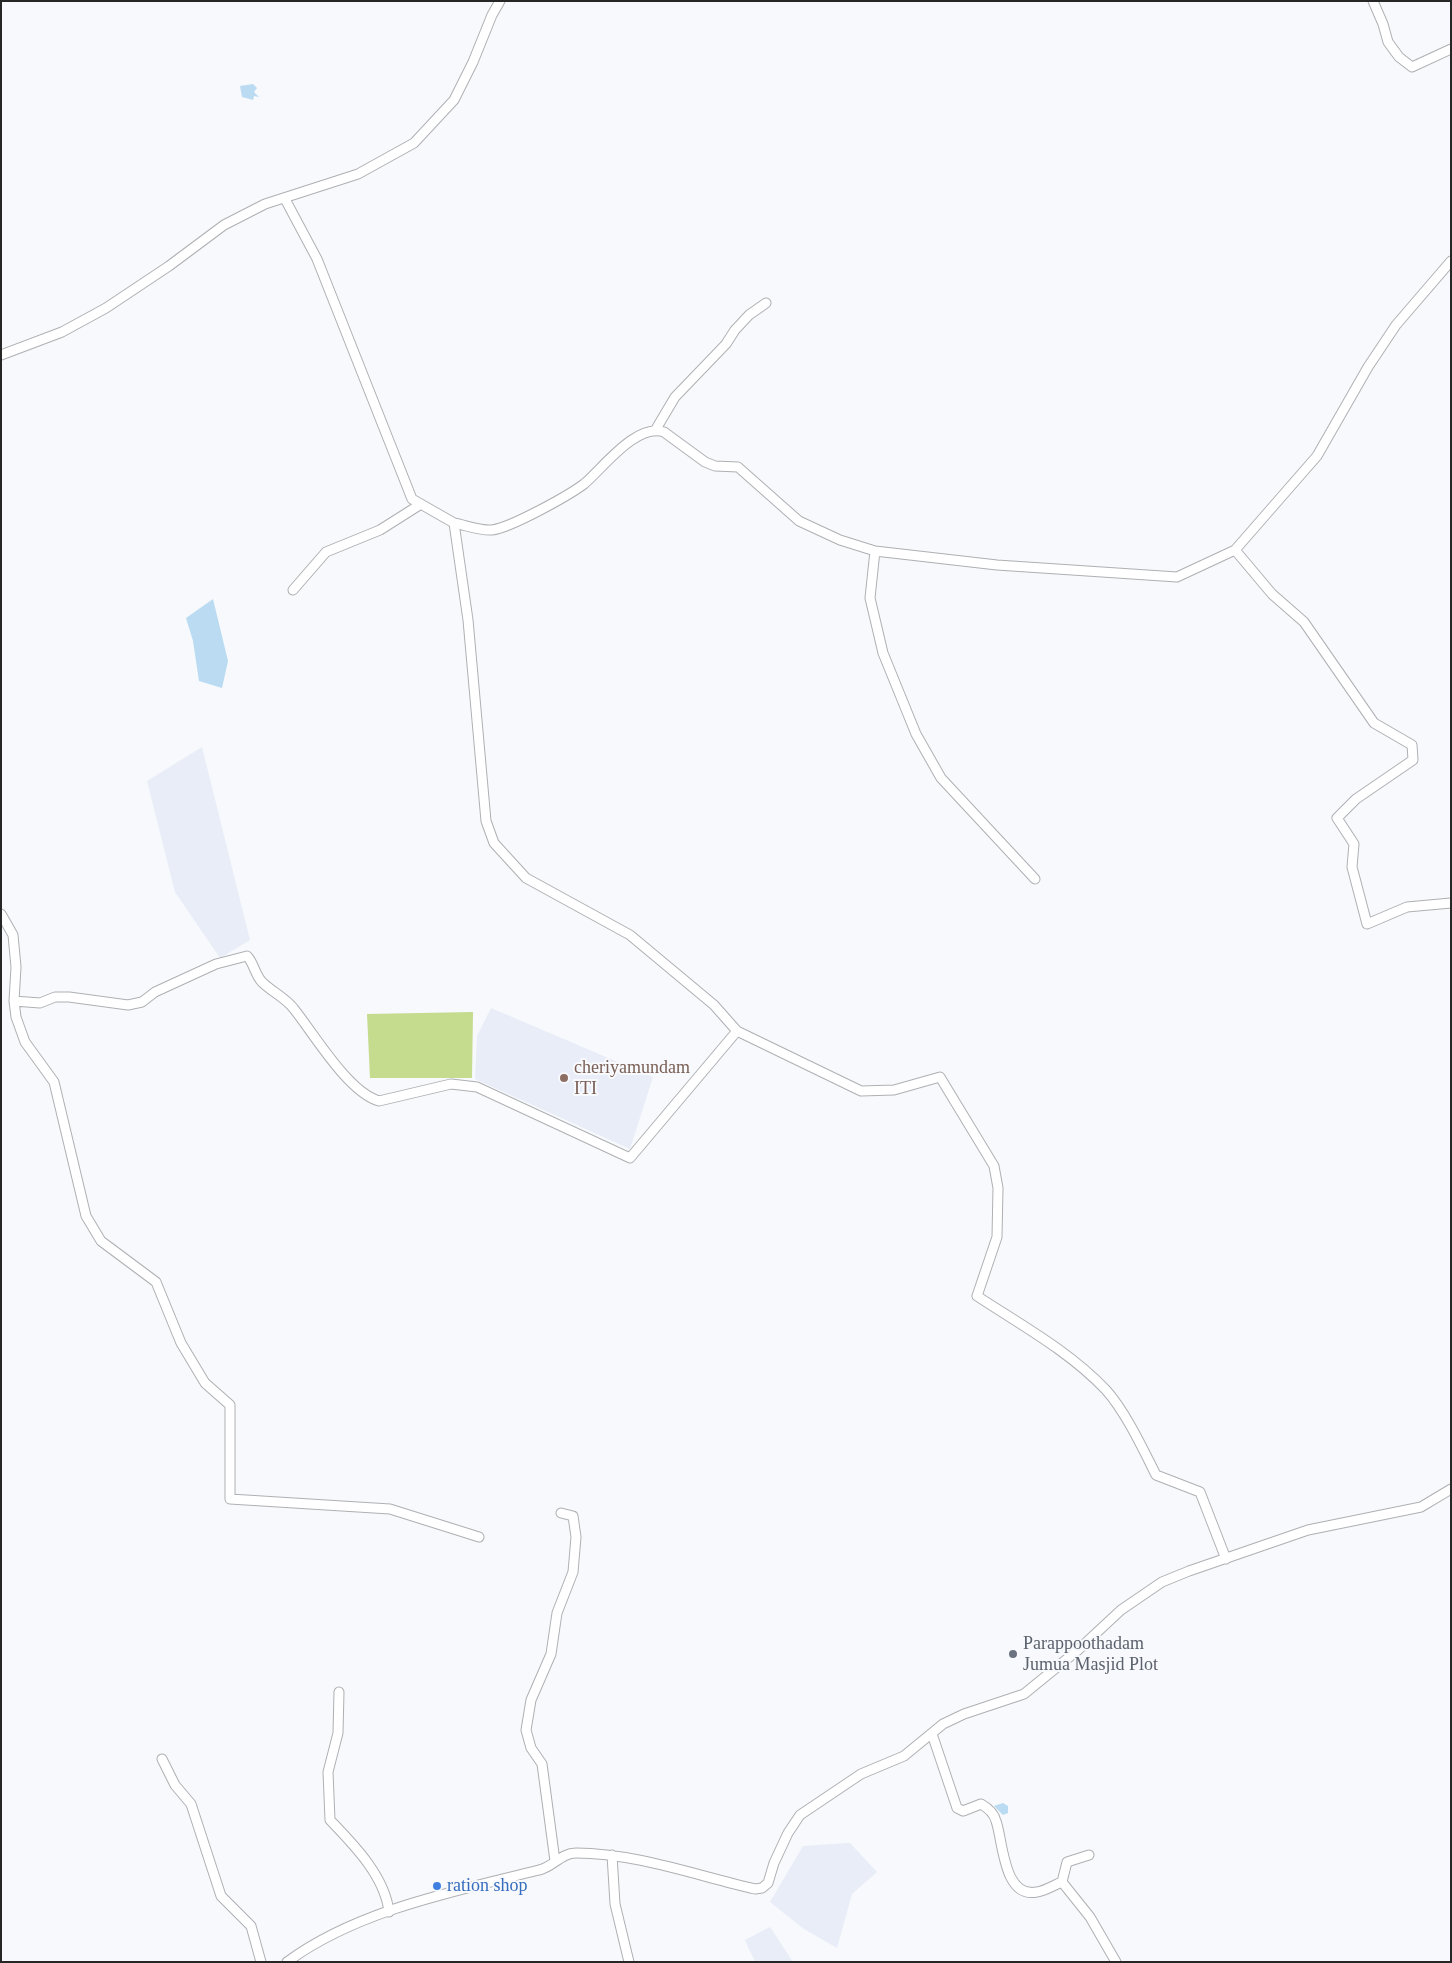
<!DOCTYPE html>
<style>
body{margin:0}
#map{position:relative;width:1452px;height:1963px;overflow:hidden;background:#f7f9fc;font-family:Georgia,serif}
canvas{display:block}
.frame{position:absolute;inset:0;border:2px solid #262627;pointer-events:none}
</style>
<div id="map">
<canvas width="1452" height="1963"></canvas>
<div class="frame"></div>
</div>
<script>
const ctx = document.querySelector('canvas').getContext('2d');
ctx.lineJoin = 'round';
function fill(path, color) {
  ctx.fillStyle = color;
  ctx.fill(path, 'evenodd');
}
function trace(path, color, width, dash) {
  ctx.strokeStyle = color;
  ctx.lineWidth = width;
  ctx.lineCap = dash ? 'butt' : 'round';
  ctx.setLineDash(dash || []);
  ctx.stroke(path);
}
function write(font, color, halo, rows, align = 'center') {
  ctx.font = font + ' Georgia,serif';
  ctx.lineWidth = 4;
  ctx.setLineDash([]);
  ctx.textBaseline = 'middle';
  ctx.strokeStyle = halo;
  ctx.fillStyle = color;
  for (const [text, x, y, turn = 0] of rows) {
    ctx.save();
    ctx.translate(x, y);
    ctx.rotate((+turn || 0) * Math.PI / 180);
    ctx.textAlign = isNaN(turn) ? turn : align;
    if (halo) ctx.strokeText(text, 0, 0);
    ctx.fillText(text, 0, 0);
    ctx.restore();
  }
}
const built = new Path2D(`
 M202,747L250,940L220,958L175,892L147,781Z
 M491,1008L653,1077L630,1149L475,1079L477,1036Z
 M850,1843L877,1872L852,1894L837,1948L804,1929L770,1902L803,1846Z
 M770,1927L793,1962H755L745,1940Z`);
const green = new Path2D(`
 M473,1012L472,1078H370L367,1014Z`);
const water = new Path2D(`
 M253,84L257,88L254,92L259,97L254,96L253,100L242,97L240,86Z
 M213,599L228,661L222,688L199,681L193,641L186,618Z
 M1003,1803L1008,1806V1813L1003,1815L994,1806Z`);
const minor = new Path2D(`
 M1373,1L1383,24L1388,42L1399,57L1412,67L1451,49
 M285,199L317,259L412,499L454,523L468,620L486,821L494,843L526,878L630,935L714,1005L737,1031L861,1091L894,1090L940,1077L994,1166L998,1188L997,1237L977,1296C1021,1325 1069,1351 1106,1390C1125,1411 1143,1449 1156,1475L1200,1492L1226,1559
 M1,355L62,332L106,308L169,266L224,225L265,204L358,174L414,143L454,100L473,62L492,15L500,1
 M656,429L675,397L726,344L735,330L749,315L766,303
 M454,523C465,525 480,531 492,530C510,528 568,496 584,484C603,468 636,423 664,432L705,462L715,466L738,467L799,521L840,540L875,551L997,565L1177,577L1235,550L1317,456L1368,367L1396,325L1451,261
 M1235,550L1272,594L1304,622L1374,723L1412,745L1413,760L1356,799L1337,818L1354,844L1352,867L1367,924L1407,907L1451,903
 M875,551L870,598L883,653L916,734L941,778L1035,879
 M293,590L326,552L380,530L421,504
 M1,914L13,935L16,967L14,1001L16,1017L25,1042L54,1082L86,1216L101,1241L156,1282L181,1343L205,1383L230,1405V1499L390,1509L479,1537
 M14,1001L40,1003L55,997H69L128,1005L142,1002L155,992L216,964L247,956C254,963 255,975 262,982C272,992 286,998 294,1009C314,1034 348,1092 379,1101L451,1084L477,1087L630,1158L737,1031
 M339,1692L338,1733L328,1772L330,1820C353,1844 385,1876 389,1912
 M932,1734L957,1808L963,1811L981,1804C988,1808 994,1813 996,1821C1003,1840 1003,1899 1037,1892C1045,1891 1054,1885 1062,1882L1090,1917L1116,1962
 M162,1759L175,1785L191,1804L221,1896L251,1926L261,1962
 M612,1855L615,1904L629,1962
 M555,1861L542,1764L531,1748L526,1730L531,1700L551,1654L557,1613L573,1572L576,1537L573,1516L561,1513
 M1062,1882L1067,1862L1089,1855
 M287,1962C357,1910 456,1891 539,1870C553,1867 561,1853 576,1853C635,1853 698,1876 755,1889L762,1888L768,1883L774,1863L788,1833L800,1815L861,1774L904,1756L943,1724L964,1714L1024,1694L1078,1650L1121,1610L1162,1582L1189,1571L1308,1530L1421,1507L1451,1489`);
const markers = [
 [564,1078,5,"#8d6e63"],
 [1013,1654,5,"#6b7280"],
 [437,1886,5,"#3f7fe0"]
];
const educationNames = [
 ["cheriyamundam",574,1068],
 ["ITI",574,1089]
];
const worshipNames = [
 ["Parappoothadam",1023,1644],
 ["Jumua Masjid Plot",1023,1665]
];
const shopNames = [
 ["ration shop",447,1886]
];
fill(built, '#e8edf7');
fill(green, '#c5db8d');
fill(water, '#badbf1');
trace(minor, '#aeb0b3', 11);
trace(minor, '#fff', 9);
for (const [x, y, r, color] of markers) {
  const dot = new Path2D();
  dot.arc(x, y, r, 0, 2 * Math.PI);
  ctx.fillStyle = color;
  ctx.fill(dot);
  trace(dot, '#f7f9fc', 2);
}
write('18px', '#785e54', '#f7f9fc', educationNames, 'left');
write('18px', '#5b616d', '#f7f9fc', worshipNames, 'left');
write('18px', '#366cbe', '#f7f9fc', shopNames, 'left');
</script>
